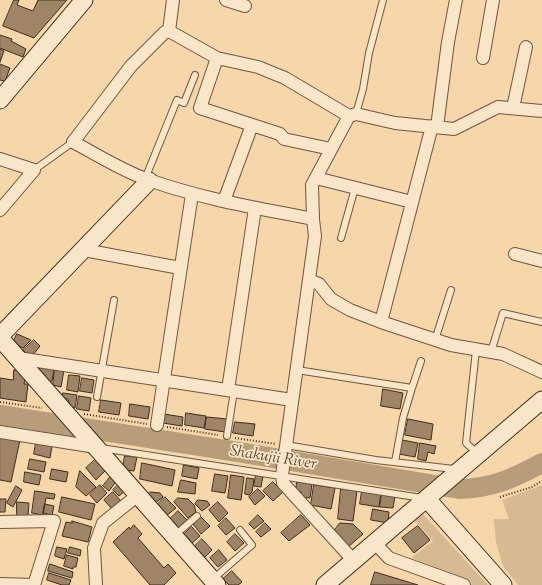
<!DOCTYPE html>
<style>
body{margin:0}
canvas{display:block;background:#f6d7aa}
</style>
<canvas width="542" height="585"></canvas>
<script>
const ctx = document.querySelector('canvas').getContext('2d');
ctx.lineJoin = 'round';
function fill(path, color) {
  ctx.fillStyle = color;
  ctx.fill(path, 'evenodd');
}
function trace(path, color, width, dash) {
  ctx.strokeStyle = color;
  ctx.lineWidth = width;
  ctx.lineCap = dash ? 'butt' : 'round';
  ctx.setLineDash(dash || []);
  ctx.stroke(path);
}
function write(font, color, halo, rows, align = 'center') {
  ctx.font = font + ' "Sorts Mill Goudy",serif';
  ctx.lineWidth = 3.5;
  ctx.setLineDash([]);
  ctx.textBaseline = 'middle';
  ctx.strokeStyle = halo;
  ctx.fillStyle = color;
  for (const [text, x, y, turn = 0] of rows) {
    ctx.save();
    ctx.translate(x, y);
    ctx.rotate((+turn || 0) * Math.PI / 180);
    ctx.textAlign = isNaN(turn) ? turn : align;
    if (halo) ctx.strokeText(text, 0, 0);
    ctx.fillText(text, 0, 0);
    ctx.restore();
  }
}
const green = new Path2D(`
 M542,485V585H518L503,566L496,543L494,519H509L502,500Z
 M423,514L488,585H471L472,582L411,558L433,541L414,520Z`);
const river = new Path2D(`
 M0,415L232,451L459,489C493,488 512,479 542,463`);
const building = new Path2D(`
 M14,0H19L17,5L33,11L38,0H67L34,38L3,26Z
 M0,35L12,39L11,41L26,49L23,57L0,48Z
 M0,49L4,51L0,62Z
 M0,64L10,68L5,81L0,80Z
 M17,334L31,340L23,348L13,343Z
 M34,340L40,346L33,355L29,353L27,354L23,350Z
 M40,367L54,369L52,381H47V379L44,378L40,372Z
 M55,369L64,370L61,387L53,385Z
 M14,370L20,371L25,380L24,384H28L26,402L0,398V378L13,380Z
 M69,375L80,376L78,392L67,390Z
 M82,378L94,380L92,393L80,391Z
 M383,389L403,393L400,409L381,406Z
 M63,393L77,395L75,408L70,407L68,399L62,398Z
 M79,396L91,398L89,411L77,409Z
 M101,400L121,403L119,415L99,412Z
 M130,404L150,407L148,419L129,416Z
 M186,413L206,416L204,428L185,425Z
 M164,414L183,417L182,426L163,423Z
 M207,417L227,419L225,432L205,429Z
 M408,419L433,424L431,440L405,435Z
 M235,422L255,424L253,436L233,433Z
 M0,438L20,440L11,482L0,480Z
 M402,440L418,443L415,457L399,454Z
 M36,443L52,446L50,458L34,454Z
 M420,443L436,446L434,454L428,452L426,461L418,459Z
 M125,456L137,457L134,471L125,470L123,466Z
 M30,459L46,462L44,472L28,469Z
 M96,459L106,470L96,480L86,468Z
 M142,463L175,470L172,486L140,479Z
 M184,465L199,468L197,479L182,476Z
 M52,469L68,472L66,482L50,479Z
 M80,471L96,487L86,496L76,487Z
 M25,472L41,475L39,485L24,482Z
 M215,474L228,476L225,493L212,491Z
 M231,475L244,477L241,500L228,498Z
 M256,475L263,476L261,487L254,486Z
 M111,476L117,480L109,491L103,486Z
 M247,478L254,479L252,492L249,495L245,494Z
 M181,480L196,483L195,494L178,492Z
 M273,482L283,492L273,501L263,491Z
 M297,482L312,484L310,498L301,497V492L296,491Z
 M119,484L126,490L119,496L113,490Z
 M100,485L107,493L97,503L90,495Z
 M314,485L335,488L331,509L311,505Z
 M16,486L22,490L13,507L7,503Z
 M258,489L265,496L255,505L249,497Z
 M341,489L357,491L353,521L338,519Z
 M35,491L55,494L54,499L46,498L43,515L32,513Z
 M362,491L381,493L379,507L360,504Z
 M113,492L121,501L112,509L104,500Z
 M150,492L160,493L163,497L155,503L148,495Z
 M382,494L395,496L393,508L380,507Z
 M62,497L95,504L91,520L59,512Z
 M165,497L176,508L166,516L157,505Z
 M178,498L188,499L194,505L196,512L188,518L174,502Z
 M0,499H6L5,512H0Z
 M198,500L207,501L210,505L202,511L195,504Z
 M17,502L29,503L28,516H17Z
 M218,502L228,513L219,522L209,510Z
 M45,504L54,506L52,515L43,513Z
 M373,509L389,512L388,523L371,520Z
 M178,511L187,520L178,528L170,519Z
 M258,515L264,521L254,529L249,524Z
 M301,515L310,525L289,541L281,533Z
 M201,517L210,526L201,534L193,524Z
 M226,518L235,528L226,535L218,526Z
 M72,521L92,527L88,542L62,536L66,522L72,523Z
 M265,523L271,529L261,537L256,532Z
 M340,523L353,524L363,534L348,547L334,531Z
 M134,525L142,534L138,538L164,568L168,564L176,573L164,585H150L113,542L129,527L130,529Z
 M418,526L430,540L414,553L402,538Z
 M192,527L200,536L191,544L183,535Z
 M235,534L244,543L235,551L227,542Z
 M202,539L212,550L203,559L194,547Z
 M57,547L67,549L64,559L55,556Z
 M70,547L81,550L80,556L68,553Z
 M219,550L227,560L218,567L210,558Z
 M67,555L78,558L76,567H73V569L64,566Z
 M50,564L73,572L72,578L48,571Z
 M232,571L242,582L238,585H229L223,579Z
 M375,572L418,585H371Z
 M49,573L71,580L69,585H62L47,580Z`);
const path = new Path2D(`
 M0,402L42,408
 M84,414L147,424
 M167,427L218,435
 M235,438L276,444
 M500,497L532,487L542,481`);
const lane = new Path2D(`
 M356,114L363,89L369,53L383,0
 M34,170L73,142
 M145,179L177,100L184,103L195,75
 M341,238L355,188
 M435,340L451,290
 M476,350L466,443L477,453
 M491,352L503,313L542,322
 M297,370L412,388L403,418L395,462
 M412,388L421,361
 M97,397L114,300
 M227,436L234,391
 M286,445L376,460L454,469
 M101,448L422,498
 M175,535L197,516
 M213,579L252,545L240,530`);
const street = new Path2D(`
 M226,0L245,6
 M169,31L173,0
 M217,58L200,108L280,134L284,139L331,149
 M483,58L493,0
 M513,108L526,47
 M349,116L312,185L313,219L315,236L282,475L283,483L354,561
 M437,127L448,42L456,0
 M0,159L34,170L0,210
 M316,178L412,202
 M224,201L252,125
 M313,219C258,208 202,199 149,180C122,171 98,155 73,142L131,66L165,32L169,31L217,58L258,67L285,78L349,116L356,114L395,123L454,129L498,107L542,111
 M84,250L180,268
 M515,254L542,261
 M309,280L319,284L331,299L350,310L381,322L451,345L503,354L542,372
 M381,322L432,126
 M18,358L292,400
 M228,390L255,208
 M157,425L192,194
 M0,432L96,447
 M0,522L54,521L34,585L0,584
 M375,543L389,558L464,585
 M96,585L94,548L103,523L138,495`);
const secondary = new Path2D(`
 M0,100L84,0
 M0,336L149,181
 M0,338L217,585
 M427,499L503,585
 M325,585L542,400`);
const waterNames = [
 ["Shakujii River",273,459,9]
];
fill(green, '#d7ba92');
trace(river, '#b89d7a', 20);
fill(building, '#9e8567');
trace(building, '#3f2c1e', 1);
trace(lane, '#6d5741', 8);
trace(street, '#6d5741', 14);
trace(secondary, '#3f2c1e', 19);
trace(path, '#3f2c1e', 2, [1, 2]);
trace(lane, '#f9e5c8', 6);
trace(street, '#f9e5c8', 12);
trace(secondary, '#f9e5c8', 17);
write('italic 16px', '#5d4835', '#f9e5c8', waterNames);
</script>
